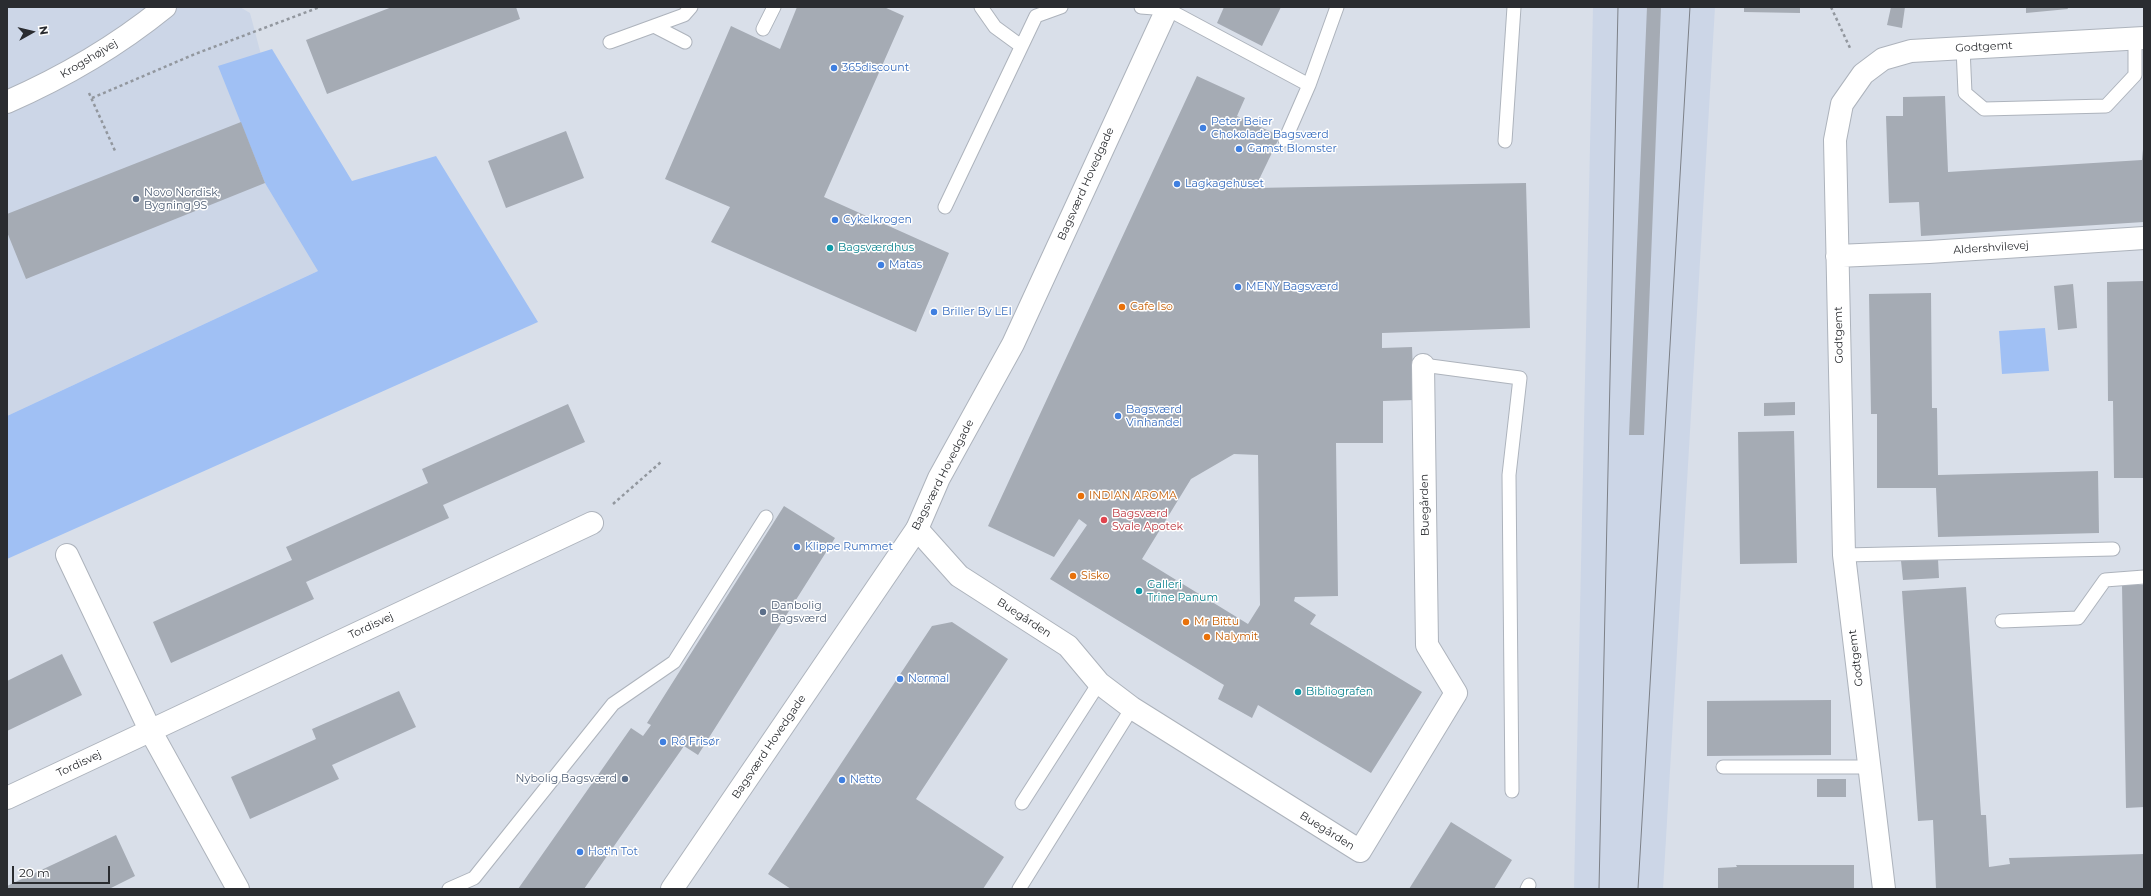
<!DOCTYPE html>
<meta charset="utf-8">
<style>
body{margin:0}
#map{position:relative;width:2151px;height:896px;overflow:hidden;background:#d9dfe9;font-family:Montserrat,sans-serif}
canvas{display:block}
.frame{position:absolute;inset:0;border:8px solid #2a2c30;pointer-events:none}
.north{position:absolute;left:12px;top:12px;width:40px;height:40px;-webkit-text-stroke:3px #fff;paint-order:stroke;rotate:82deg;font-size:11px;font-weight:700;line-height:16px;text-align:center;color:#2a2c30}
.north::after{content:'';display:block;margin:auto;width:14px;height:18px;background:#2a2c30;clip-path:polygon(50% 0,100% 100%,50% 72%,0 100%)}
.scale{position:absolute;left:12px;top:866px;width:98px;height:18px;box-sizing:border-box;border:2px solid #2a2c30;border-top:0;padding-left:5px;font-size:12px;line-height:14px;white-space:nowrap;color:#2a2c30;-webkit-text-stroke:3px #fff;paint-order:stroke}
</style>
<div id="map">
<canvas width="2151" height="896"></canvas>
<div class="frame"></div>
<div class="north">N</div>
<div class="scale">20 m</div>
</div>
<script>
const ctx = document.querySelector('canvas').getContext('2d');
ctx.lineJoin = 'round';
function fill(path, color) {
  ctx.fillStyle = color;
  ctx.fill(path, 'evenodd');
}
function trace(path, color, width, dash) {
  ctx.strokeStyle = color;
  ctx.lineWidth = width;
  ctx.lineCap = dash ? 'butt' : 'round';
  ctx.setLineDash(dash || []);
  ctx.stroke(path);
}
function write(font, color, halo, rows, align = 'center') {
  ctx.font = font + ' Montserrat,sans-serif';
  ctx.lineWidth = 3;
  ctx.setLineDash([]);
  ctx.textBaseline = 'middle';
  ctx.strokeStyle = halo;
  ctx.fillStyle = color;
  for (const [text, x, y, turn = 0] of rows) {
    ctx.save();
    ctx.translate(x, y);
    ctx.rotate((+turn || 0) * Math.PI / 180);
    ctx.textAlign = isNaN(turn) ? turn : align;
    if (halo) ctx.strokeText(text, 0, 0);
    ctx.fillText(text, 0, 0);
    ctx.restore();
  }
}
const built = new Path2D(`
 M7,7H240L250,13L318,271L7,416Z
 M1593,7H1715L1663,889H1574Z`);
const green = new Path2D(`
 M272,49L352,181L436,156L538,322L7,559V416L318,271L265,183L218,66Z
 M2045,328L2049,371L2002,374L1999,331Z`);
const building = new Path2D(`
 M392,7H516L520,19L327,94L306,40Z
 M797,7H884L904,16L824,197L949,253L916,332L711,242L730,207L665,179L731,26L780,49Z
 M1224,7H1281L1262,46L1217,23Z
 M1647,7H1661L1644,435H1629Z
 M1744,7H1800V13L1744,12Z
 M1891,7H1905L1902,28L1887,25Z
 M2026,7H2067L2068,9L2026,13Z
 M1197,76L1245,98L1237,116L1280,136L1255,188L1526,183L1530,328L1382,333V348L1412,347L1414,400L1383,401V443H1336L1338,596L1295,597L1294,601L1316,615L1310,624L1422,692L1371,773L1258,705L1252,718L1218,699L1224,685L1050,579L1087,525L1079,519L1054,557L988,526ZM1234,454L1258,455L1260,605L1248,624L1142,559L1191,479Z
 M1945,96L1948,172L2142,160L2144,138V222L1921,236L1919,202L1889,203L1886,116H1903V97Z
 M241,122L265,183L26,279L7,232V214Z
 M566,131L584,178L506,208L488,161Z
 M2144,281V478H2114L2113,401H2108L2107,282Z
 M2073,284L2077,328L2058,330L2054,286Z
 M1931,293L1932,408H1937L1938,475L2098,471L2099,533L1938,537L1936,488H1877V414H1871L1869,294Z
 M1795,402V415L1764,416V403Z
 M568,404L585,442L443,505L449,518L306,582L314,599L171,663L153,622L292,560L286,547L428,483L422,469Z
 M1794,431L1797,563L1740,564L1738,432Z
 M784,506L835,538L698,755L684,746L584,889H518L631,728L643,736L651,725L647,723Z
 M1938,559L1939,578L1903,580L1901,561Z
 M2122,585H2144V807L2126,808Z
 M1966,587L1981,815H1986L1989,867L2010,864L2009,858L2144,854V889H1936L1933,820L1918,821L1902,591Z
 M952,622L1008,659L916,799L1004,857L983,889H791L768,874L932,626Z
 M62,654L82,695L7,731V681Z
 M399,691L416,727L332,765L339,779L250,819L231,777L316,739L312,729Z
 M1831,700V755L1707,756V701Z
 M1817,779H1846V797H1817Z
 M1451,822L1512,860L1494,889H1409Z
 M116,835L135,876L109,889H7V886Z
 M1736,865H1854V889H1718V868L1737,867Z`);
const path = new Path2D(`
 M1831,7L1850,48
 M89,93L116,153
 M92,98L195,54L320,7
 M613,504L661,462`);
const lane = new Path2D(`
 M981,7L995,27L1021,46
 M1141,7L1167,9L1309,85
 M654,26L685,42
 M763,29L774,7
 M610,42L684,15L691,7
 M1963,48L1965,93L1984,109L2106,106L2135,75V38
 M1285,140L1309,85L1337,7
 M1505,141L1514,7
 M945,207L1036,16L1061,7
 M1423,365L1520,378L1509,475L1512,791
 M1844,555L2113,549
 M2002,621L2078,618L2105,580L2144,577
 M1723,767H1869
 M1022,803L1099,683
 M449,889L474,878L613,704L674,662L766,517
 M1019,889L1132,708
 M1527,889L1529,885`);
const street = new Path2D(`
 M7,102C64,77 117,46 165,7
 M1837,256L1929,252L2144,238
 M917,529L959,576L1068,646L1099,683L1132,708L1360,851L1456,693L1427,645L1423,365
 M67,555L150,730L238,889
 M7,798L592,523
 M1884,889L1844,555L1835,140L1842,104L1863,74L1883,59L1911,51L2144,38`);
const secondary = new Path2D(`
 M672,889L917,529L939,478L1013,344L1168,7`);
const tram = new Path2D(`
 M1599,889L1618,7
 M1638,889L1690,7`);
const markers = [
 [834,68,4,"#3f7fe0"],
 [1203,128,4,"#3f7fe0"],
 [1239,149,4,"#3f7fe0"],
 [1177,184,4,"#3f7fe0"],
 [136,199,4,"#5c6f8a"],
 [835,220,4,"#3f7fe0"],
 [830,248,4,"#0f9aa8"],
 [881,265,4,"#3f7fe0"],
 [1238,287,4,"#3f7fe0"],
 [1122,307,4,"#e8710a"],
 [934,312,4,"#3f7fe0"],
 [1118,416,4,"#3f7fe0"],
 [1081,496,4,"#e8710a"],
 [1104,520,4,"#e0444e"],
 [797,547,4,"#3f7fe0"],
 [1073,576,4,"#e8710a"],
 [1139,591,4,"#0f9aa8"],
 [763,612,4,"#5c6f8a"],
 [1186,622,4,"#e8710a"],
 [1207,637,4,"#e8710a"],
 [900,679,4,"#3f7fe0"],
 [1298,692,4,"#0f9aa8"],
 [663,742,4,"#3f7fe0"],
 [625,779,4,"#5c6f8a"],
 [842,780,4,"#3f7fe0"],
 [580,852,4,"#3f7fe0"]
];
const streetNames = [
 ["Godtgemt",1984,47,-3],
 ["Krogshøjvej",89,59,-31],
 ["Bagsværd Hovedgade",1086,184,-66],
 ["Aldershvilevej",1991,248,-4],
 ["Godtgemt",1839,335,-91],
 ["Bagsværd Hovedgade",943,475,-63],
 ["Buegården",1425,505,-91],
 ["Buegården",1024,618,33],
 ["Tordisvej",371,626,-25],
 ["Godtgemt",1856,658,-97],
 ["Bagsværd Hovedgade",769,747,-56],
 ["Tordisvej",79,764,-25],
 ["Buegården",1327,831,32]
];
const shopNames = [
 ["365discount",842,68],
 ["Peter Beier",1211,122],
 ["Chokolade Bagsværd",1211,135],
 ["Gamst Blomster",1247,149],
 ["Lagkagehuset",1185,184],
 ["Cykelkrogen",843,220],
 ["Matas",889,265],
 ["MENY Bagsværd",1246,287],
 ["Briller By LEI",942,312],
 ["Bagsværd",1126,410],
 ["Vinhandel",1126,423],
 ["Klippe Rummet",805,547],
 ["Normal",908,679],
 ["Ró Frisør",671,742],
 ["Netto",850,780],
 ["Hot'n Tot",588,852]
];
const serviceNames = [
 ["Novo Nordisk,",144,193],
 ["Bygning 9S",144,206],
 ["Danbolig",771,606],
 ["Bagsværd",771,619],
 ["Nybolig Bagsværd",617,779,"right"]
];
const cultureNames = [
 ["Bagsværdhus",838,248],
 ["Galleri",1147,585],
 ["Trine Panum",1147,598],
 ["Bibliografen",1306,692]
];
const foodNames = [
 ["Cafe Iso",1130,307],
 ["INDIAN AROMA",1089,496],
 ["Sisko",1081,576],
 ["Mr Bittu",1194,622],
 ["Nalymit",1215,637]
];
const healthNames = [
 ["Bagsværd",1112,514],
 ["Svale Apotek",1112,527]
];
fill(built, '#ccd6e7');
fill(green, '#a0c0f4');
fill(building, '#a5abb4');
trace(lane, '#adb3bc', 15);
trace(street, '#adb3bc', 24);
trace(secondary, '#adb3bc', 24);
trace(path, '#92979e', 2.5, [3, 3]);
trace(lane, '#fff', 13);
trace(street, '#fff', 22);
trace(secondary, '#fff', 22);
trace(tram, '#7d8188', 1);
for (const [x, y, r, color] of markers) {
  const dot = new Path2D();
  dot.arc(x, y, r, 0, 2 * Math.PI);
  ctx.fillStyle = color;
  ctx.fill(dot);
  trace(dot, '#fff', 1.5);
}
write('11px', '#2a2c30', '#fff', streetNames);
write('11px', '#366cbe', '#fff', shopNames, 'left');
write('11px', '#4e5e75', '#fff', serviceNames, 'left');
write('11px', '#0d838f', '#fff', cultureNames, 'left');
write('11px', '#c56008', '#fff', foodNames, 'left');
write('11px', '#be3a42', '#fff', healthNames, 'left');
</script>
